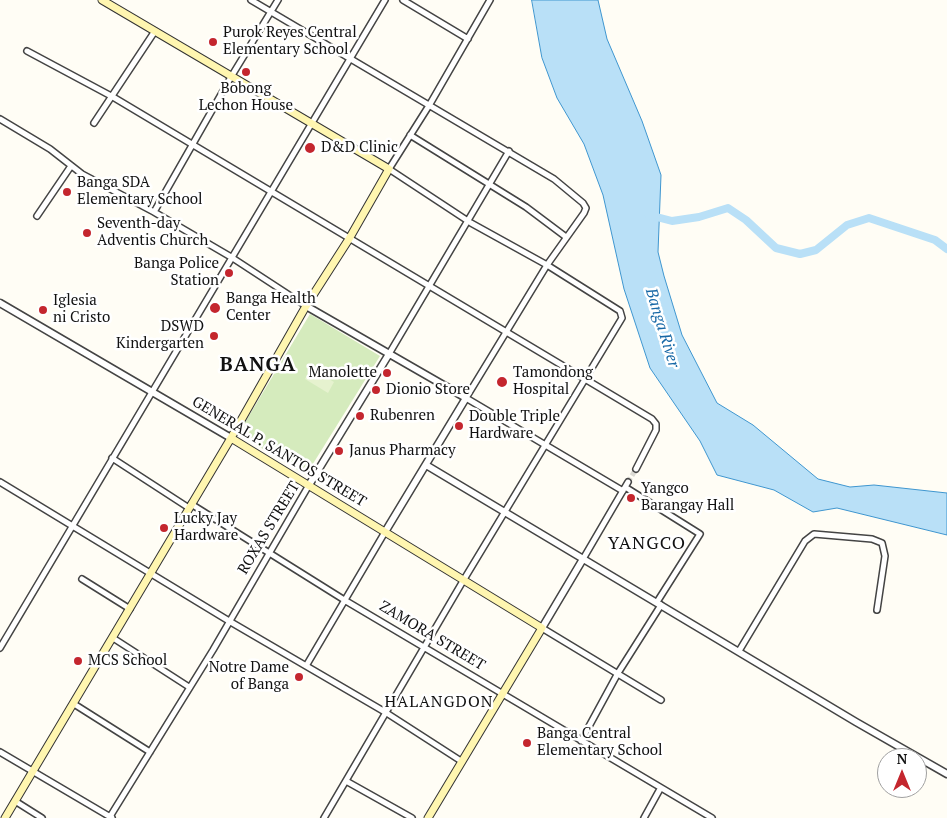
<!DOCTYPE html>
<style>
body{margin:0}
#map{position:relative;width:947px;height:818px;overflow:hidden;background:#fffdf5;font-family:"PT Serif",serif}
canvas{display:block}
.north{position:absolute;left:877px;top:748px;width:50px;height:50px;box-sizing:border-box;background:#fff;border:1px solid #a0a0a0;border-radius:50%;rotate:0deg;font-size:14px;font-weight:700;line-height:20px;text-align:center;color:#111}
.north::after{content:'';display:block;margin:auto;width:18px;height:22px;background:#c4262e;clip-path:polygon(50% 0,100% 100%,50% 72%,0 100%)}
</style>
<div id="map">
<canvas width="947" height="818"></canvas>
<div class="north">N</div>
</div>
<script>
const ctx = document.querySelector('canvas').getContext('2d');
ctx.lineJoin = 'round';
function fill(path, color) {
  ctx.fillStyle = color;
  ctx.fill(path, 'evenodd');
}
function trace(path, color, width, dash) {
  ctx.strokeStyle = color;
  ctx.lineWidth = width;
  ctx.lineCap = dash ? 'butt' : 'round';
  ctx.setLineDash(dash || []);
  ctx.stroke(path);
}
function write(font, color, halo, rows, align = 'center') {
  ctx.font = font + ' "PT Serif",serif';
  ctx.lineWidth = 5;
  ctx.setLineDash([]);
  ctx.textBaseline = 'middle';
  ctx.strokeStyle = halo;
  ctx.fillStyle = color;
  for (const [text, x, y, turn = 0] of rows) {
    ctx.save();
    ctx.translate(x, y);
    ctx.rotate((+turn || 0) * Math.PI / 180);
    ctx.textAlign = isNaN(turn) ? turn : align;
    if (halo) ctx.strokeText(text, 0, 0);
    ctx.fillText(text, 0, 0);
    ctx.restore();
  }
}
const green = new Path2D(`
 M310,314L380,356L306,475L238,434Z`);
const pitch = new Path2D(`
 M311,368L334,382L328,393L305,379Z`);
const water = new Path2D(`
 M532,0H598L607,39L642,121L661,175L658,252L664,276L682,335L717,403L753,425L818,479L850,487L874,485L947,493V535L837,508L813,512L774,490L717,475L700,441L650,368L624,289L603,195L584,144L557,98L542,58Z`);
const river = new Path2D(`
 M649,215L672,221L699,217L728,208L746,220L776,248L800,254L816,250L847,225L869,218L935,240L947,249`);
const minorTunnel = new Path2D(`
 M628,482L636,469`);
const minor = new Path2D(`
 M251,0L554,179L583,203L586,208L584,213L547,265L466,398L623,491
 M403,0L468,39
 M27,51L113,97L652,419L656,424V430L636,469
 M0,119L50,149L82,174L154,212L231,257L306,306
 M94,123L155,31
 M410,135L526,207L566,237
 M154,212L231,77L278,0
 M37,216L71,166
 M389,354L509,151
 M112,458L189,508
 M0,482L229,621L385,712L461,761
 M625,487L700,534L657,602
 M191,504L346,601L712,818
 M583,559L628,482
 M82,579L130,609
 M542,628L661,700
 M113,638L189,687
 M0,648L385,0
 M739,651L805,541L814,534L872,539L882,543L885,556L877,610
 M306,666L385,532
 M74,704L150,752
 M581,741L618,673L661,605
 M0,752L112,818
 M346,781L412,818
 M15,801L42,818
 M112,818L111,815L213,650L309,485
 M324,818L463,581L622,318L620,311L547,265L471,223L389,169L430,104L490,0
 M644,818L660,789`);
const tertiary = new Path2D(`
 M0,303L231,438
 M306,306L466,398L385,532
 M426,465L856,722L947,774
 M309,485L389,354
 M542,628L583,559`);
const secondary = new Path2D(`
 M231,438L542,628L428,818
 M5,818L231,438L306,306L349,239L389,169L102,0`);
const markers = [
 [213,42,5,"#c4262e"],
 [246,72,5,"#c4262e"],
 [310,148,6,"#c4262e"],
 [67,192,5,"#c4262e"],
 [87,233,5,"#c4262e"],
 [229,273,5,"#c4262e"],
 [215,308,6,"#c4262e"],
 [43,310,5,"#c4262e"],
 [214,336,5,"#c4262e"],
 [387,373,5,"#c4262e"],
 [502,382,6,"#c4262e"],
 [376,390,5,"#c4262e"],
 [360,416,5,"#c4262e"],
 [459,426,5,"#c4262e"],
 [339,451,5,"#c4262e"],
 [631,498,5,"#c4262e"],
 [164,528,5,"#c4262e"],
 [78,661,5,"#c4262e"],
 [299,677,5,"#c4262e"],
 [527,743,5,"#c4262e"]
];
const poiNames = [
 ["Purok Reyes Central",223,33],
 ["Elementary School",223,50],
 ["Bobong",246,89,"center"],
 ["Lechon House",246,106,"center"],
 ["D&D Clinic",321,148],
 ["Banga SDA",77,183],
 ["Elementary School",77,200],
 ["Seventh-day",97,224],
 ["Adventis Church",97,241],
 ["Banga Police",219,264,"right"],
 ["Station",219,281,"right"],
 ["Banga Health",226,299],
 ["Center",226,316],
 ["Iglesia",53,301],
 ["ni Cristo",53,318],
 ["DSWD",204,327,"right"],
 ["Kindergarten",204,344,"right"],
 ["Manolette",377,373,"right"],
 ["Tamondong",513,373],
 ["Hospital",513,390],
 ["Dionio Store",386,390],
 ["Rubenren",370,416],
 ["Double Triple",469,417],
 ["Hardware",469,434],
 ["Janus Pharmacy",349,451],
 ["Yangco",641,489],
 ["Barangay Hall",641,506],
 ["Lucky Jay",174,519],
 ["Hardware",174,536],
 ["MCS School",88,661],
 ["Notre Dame",289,668,"right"],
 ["of Banga",289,685,"right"],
 ["Banga Central",537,734],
 ["Elementary School",537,751]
];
const streetNames = [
 ["GENERAL P. SANTOS STREET",279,452,31],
 ["ROXAS STREET",269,528,-59],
 ["ZAMORA STREET",432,636,31]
];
const waterNames = [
 ["Banga River",662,328,73]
];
const neighbourhoodNames = [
 ["HALANGDON",439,702]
];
const quarterNames = [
 ["YANGCO",647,544]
];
const districtNames = [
 ["BANGA",258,365]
];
fill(green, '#d5ebbd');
fill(pitch, '#e6f2cf');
fill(water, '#b9e0f7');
trace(water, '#3f96cf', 1);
trace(river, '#b9e0f7', 8);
trace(minorTunnel, '#dbdad3', 5, [5, 2.5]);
trace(minor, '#444', 8);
trace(tertiary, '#444', 9);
trace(secondary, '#333', 9);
trace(minor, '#fff', 5);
trace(tertiary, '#fff', 6);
trace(secondary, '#fff6b0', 7);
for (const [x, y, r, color] of markers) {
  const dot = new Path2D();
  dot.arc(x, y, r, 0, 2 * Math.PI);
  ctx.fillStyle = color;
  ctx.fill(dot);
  trace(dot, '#fff', 2);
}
write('15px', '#111', '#fff', poiNames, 'left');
write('15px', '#111', '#fff', streetNames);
write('italic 16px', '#1768a6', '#fff', waterNames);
ctx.letterSpacing = '1px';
write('16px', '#111', '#fff', neighbourhoodNames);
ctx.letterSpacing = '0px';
ctx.letterSpacing = '1px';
write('18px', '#111', '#fff', quarterNames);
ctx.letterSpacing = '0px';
ctx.letterSpacing = '1px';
write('bold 20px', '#111', '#fff', districtNames);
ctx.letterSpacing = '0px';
</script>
